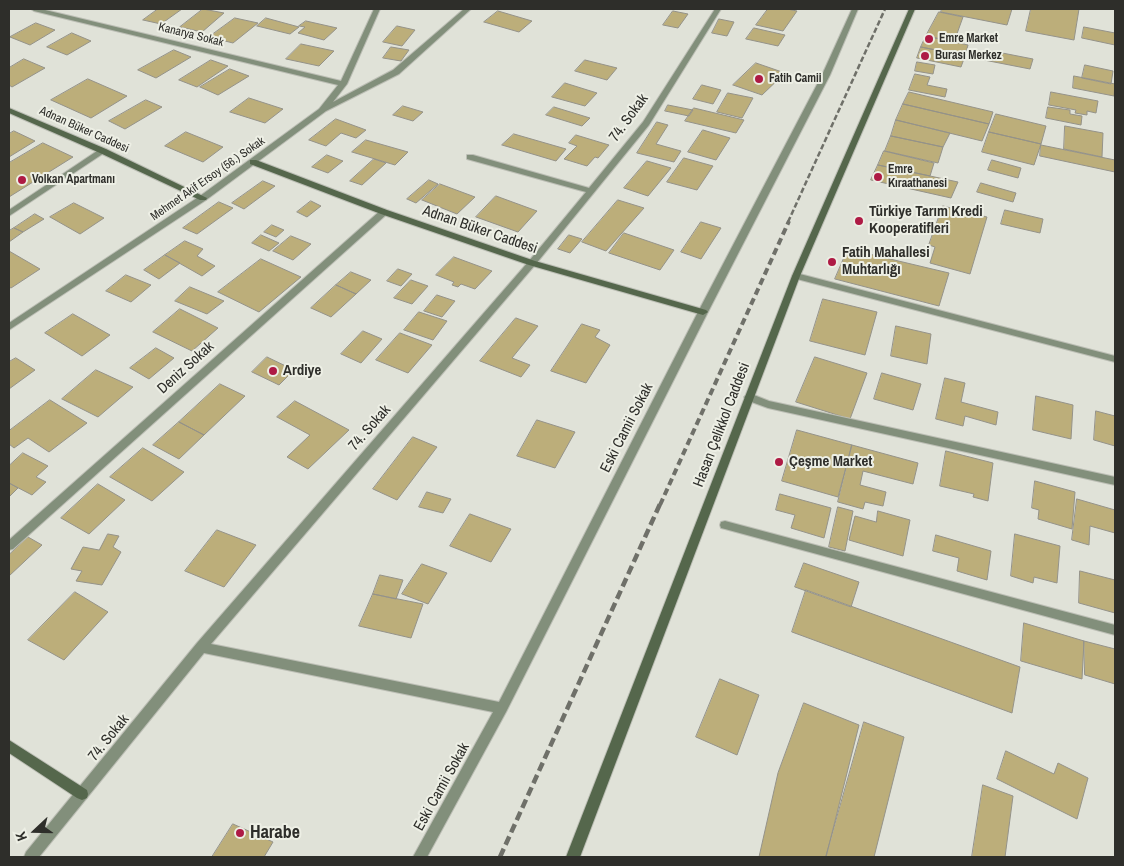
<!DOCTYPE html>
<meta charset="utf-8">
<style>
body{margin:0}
#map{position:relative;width:1124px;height:866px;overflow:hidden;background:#e0e2d8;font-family:"Archivo Narrow",sans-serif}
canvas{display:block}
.frame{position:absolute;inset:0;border:10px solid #2e2e2a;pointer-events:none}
.north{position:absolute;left:10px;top:806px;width:50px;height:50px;-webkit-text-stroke:4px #edefe5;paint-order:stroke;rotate:249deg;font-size:14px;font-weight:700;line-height:20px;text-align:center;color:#2e2e2a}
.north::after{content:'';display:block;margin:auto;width:18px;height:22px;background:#2e2e2a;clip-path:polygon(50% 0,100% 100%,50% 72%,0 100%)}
</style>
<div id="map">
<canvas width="1124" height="866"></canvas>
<div class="frame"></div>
<div class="north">K</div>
</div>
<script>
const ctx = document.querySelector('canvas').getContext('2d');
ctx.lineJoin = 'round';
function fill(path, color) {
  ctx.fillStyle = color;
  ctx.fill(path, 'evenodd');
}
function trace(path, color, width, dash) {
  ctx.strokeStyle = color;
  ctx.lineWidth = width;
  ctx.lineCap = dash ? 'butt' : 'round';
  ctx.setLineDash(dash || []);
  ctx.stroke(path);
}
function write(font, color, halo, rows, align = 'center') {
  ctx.font = font + ' "Archivo Narrow",sans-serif';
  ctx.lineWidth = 4;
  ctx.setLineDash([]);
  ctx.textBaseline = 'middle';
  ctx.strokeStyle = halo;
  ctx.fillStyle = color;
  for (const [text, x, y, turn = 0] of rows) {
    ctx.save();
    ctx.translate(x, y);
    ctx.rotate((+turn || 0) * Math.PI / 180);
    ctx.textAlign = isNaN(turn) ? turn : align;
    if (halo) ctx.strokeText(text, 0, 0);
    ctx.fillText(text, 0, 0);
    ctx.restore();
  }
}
const building = new Path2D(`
 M158,9H182L161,24L143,20Z
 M203,9L224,13L202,32L180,27Z
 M768,9H787L797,11L783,31L756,25Z
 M942,9H1012L1007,25L941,12Z
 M1031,9H1079L1074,40L1026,31Z
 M498,11L532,21L519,32L484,22Z
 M673,11L688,14L678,28L663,25Z
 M939,12L963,17L954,42L926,36Z
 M235,18L258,23L233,43L209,37Z
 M266,18L299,27L290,34L257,26Z
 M719,19L734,22L727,36L712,33Z
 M306,21L337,28L324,40L298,33L305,27L299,26Z
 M36,23L55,30L30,45L10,37Z
 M397,26L415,30L402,46L383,42Z
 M1084,27L1115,33V45L1082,38Z
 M754,28L785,35L778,46L746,39Z
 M72,33L91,41L67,55L47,47Z
 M926,36L968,45L965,56L921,47Z
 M301,44L334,51L319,66L286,59Z
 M391,47L409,50L401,61L383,58Z
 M921,47L965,56L961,67L917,58Z
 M174,50L191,57L156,78L138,70Z
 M987,50L1033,59L1030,69L984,60Z
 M24,59L45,68L12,87L9,85V68Z
 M211,60L228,66L197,87L179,80Z
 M585,60L617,68L607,80L575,71Z
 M917,62L935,65L933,74L915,71Z
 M756,63L785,73L762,95L733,85Z
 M1085,65L1113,71L1111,84L1082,78Z
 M230,69L249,76L218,95L200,87Z
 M915,74L930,77L927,85L947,89L945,97L909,90Z
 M1074,76L1115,84L1114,96L1073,88Z
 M88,79L127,96L91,118L51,100Z
 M565,83L597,93L585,106L552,97Z
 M702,85L721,90L713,104L693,99Z
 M909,92L993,112L989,124L903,104Z
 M1051,92L1098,101L1096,113L1087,111V115L1075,113L1076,110L1049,105Z
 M728,93L753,98L742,118L717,112Z
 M249,98L283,109L265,123L230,112Z
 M146,100L162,107L125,129L109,121Z
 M903,104L989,124L982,141L896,120Z
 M668,105L693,110L689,116L665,111Z
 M403,106L423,112L413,121L393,115Z
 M554,107L590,118L582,126L546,115Z
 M1048,107L1070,110V114L1082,116L1081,125L1046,118Z
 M694,108L744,120L736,133L685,121Z
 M996,114L1046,126L1041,144L989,132Z
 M336,119L366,130L356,138L341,133L326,146L309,140Z
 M896,120L950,133L943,147L891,136Z
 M657,122L668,125L656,144L681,151L674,162L637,153Z
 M1065,126L1103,133L1102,157L1064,149Z
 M703,130L730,138L716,160L688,152Z
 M14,131L35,141L9,157V134Z
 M186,132L223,147L203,162L165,146Z
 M989,132L1041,144L1034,165L982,152Z
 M514,134L566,149L556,161L502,145Z
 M576,135L609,145L598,158L595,157L587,166L564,159L577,146L569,143Z
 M891,136L943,147L938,163L885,151Z
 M366,140L408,152L395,165L352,152Z
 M43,143L73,157L9,197V163Z
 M1041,145L1115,160V172L1040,156Z
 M884,151L934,163L930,176L878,165Z
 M327,155L343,161L328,173L312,167Z
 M684,158L713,166L697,190L667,182Z
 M374,159L386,163L362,185L350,181Z
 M992,160L1021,168L1018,178L988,170Z
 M647,161L671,168L648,196L624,188Z
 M878,165L930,176L958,182L951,198L871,180Z
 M429,180L438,184L416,203L407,199Z
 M263,181L275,186L244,209L232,203Z
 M981,183L1016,193L1013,202L977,192Z
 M440,184L475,197L457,214L422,200Z
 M496,196L537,211L518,232L476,217Z
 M618,200L644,208L606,251L582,242Z
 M311,201L321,206L307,217L297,212Z
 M219,202L233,208L197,234L183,228Z
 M74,203L104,218L80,234L50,217Z
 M943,206L987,217L970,274L930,263L935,247L929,245Z
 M1005,210L1043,219L1040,233L1001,224Z
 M35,214L44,219L23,232L14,228Z
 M701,222L721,228L701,259L681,252Z
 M272,225L284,230L276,237L264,232Z
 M14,228L23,232L9,242V231Z
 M624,233L674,250L660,270L609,253Z
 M261,235L279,243L269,251L252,243Z
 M569,235L582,239L570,253L558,249Z
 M291,236L311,244L293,260L273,251Z
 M185,241L203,249L197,256L215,266L202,276L165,255Z
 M848,249L949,273L939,306L835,279Z
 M9,251L40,269L11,288L9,287Z
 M165,255L180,263L159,279L144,270Z
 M454,257L492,271L475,289L461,284L458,287L452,285L454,282L436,275Z
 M261,259L301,277L259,312L218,292Z
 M398,269L412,274L401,286L387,281Z
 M351,272L371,280L356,294L336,285Z
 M126,275L151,285L131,302L106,291Z
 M411,280L428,286L412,304L394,298Z
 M336,285L356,294L331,317L311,308Z
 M190,287L224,301L207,314L175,301Z
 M437,295L455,301L442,317L424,311Z
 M823,299L877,312L865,355L810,341Z
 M180,309L218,328L192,351L153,332Z
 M419,312L447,321L433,340L404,330Z
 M73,314L110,335L82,356L45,333Z
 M516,318L538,326L512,358L530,365L521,377L480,361Z
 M582,324L600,330L595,337L610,345L586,383L551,371Z
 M896,326L931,334L927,364L891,356Z
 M363,331L382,339L361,363L341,354Z
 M400,333L432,345L408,373L376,360Z
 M156,348L174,358L149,379L130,368Z
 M267,357L294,370L279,385L252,372Z
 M815,357L867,373L850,419L796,402Z
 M16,358L35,370L9,389V362Z
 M96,370L133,387L98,417L62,399Z
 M882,373L921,384L913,410L874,399Z
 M945,378L965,383L961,402L998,412L996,425L965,416L963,426L936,419Z
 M220,384L245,396L204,435L179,422Z
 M1036,396L1073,405L1071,439L1033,430Z
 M50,400L87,423L49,452L28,438L14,448L9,444V431Z
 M295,401L349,430L308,469L287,457L310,435L277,417Z
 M1096,411L1115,416V446L1094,440Z
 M537,420L575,432L555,468L517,456Z
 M179,422L204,435L179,459L153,445Z
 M797,430L852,445L838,497L782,481Z
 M413,437L437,447L397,500L373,489Z
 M852,445L918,463L913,484L863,471L860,485L886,492L883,506L865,502L863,509L838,502Z
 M143,448L184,472L152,501L110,477Z
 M946,451L993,463L988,501L973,497L974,494L940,486Z
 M23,453L48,466L36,477L46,482L32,495L9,483V466Z
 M1035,481L1075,492L1072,529L1038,519L1039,510L1032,508Z
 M9,483L18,488L9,497Z
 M98,484L125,500L89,534L61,518Z
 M427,492L451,499L443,513L419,507Z
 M780,494L831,508L824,538L791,528L795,515L776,510Z
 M1077,499L1115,510V533L1090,526L1089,545L1072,540Z
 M838,507L853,511L845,551L829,547Z
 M878,511L910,520L903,556L849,540L855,516L876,522Z
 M470,514L511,529L491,562L450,546Z
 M217,530L256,545L224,587L185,571Z
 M108,534L119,536L113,547L121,552L102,585L76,581L82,571L71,569L83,547L99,550Z
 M1015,534L1060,546L1057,583L1034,577L1033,583L1011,576Z
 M936,535L991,551L987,580L957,571L959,558L933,551Z
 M28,537L42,545L9,576V555Z
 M804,563L859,582L851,607L795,587Z
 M422,564L447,573L428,604L402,594Z
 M1080,571L1115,580V613L1079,603Z
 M380,575L403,580L396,599L373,594Z
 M806,590L1020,667L1012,713L792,632Z
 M75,592L108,612L64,660L28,640Z
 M373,594L423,604L411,638L359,626Z
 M1024,623L1084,641L1082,679L1021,661Z
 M1084,641L1115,649V684L1085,675Z
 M720,679L759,695L737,755L696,737Z
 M804,703L859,725L826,857H759L778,773Z
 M864,722L904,737L874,857H826Z
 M1006,751L1054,774L1058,763L1088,778L1077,819L997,779Z
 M983,785L1013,796L1005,857H972Z
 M233,824L273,842L264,857H212Z`);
const street = new Path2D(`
 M31,9H41L341,81L374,9H380L347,84L333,102L393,70L464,9H471L399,74L326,111L206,200L9,330V323L200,196L319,109L338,85L34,11Z
 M715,9H721L649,125L535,265L211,644L499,702L698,312L822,75L852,9H858L830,75L708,312L506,712L427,857H413L493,712L204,653L39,857H24L26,852L197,643L529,261L586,192L467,159V155H473L589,188L643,122Z
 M100,149H106L107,151L9,216V210Z
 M384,209L388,212L387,214L13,549L9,550V540L381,210Z
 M796,273L1115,356V362L793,278L792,276Z
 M749,393L769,401L1115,477V485L768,408L746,400L744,397Z
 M725,521L1115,625V635L725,529L721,528L720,525L721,522Z`);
const secondary = new Path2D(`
 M909,9H915L800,276L580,857H566L792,276Z
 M9,108L106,149L207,198L206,200H200L100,153L9,113Z
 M250,160H256L387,210L535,261L706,310L708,312L703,315L529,265L381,214L250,164Z
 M9,740L87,790L88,794L87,798L82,800L77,798L9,753Z`);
const railFar2 = new Path2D(`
 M788,222L885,9`);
const railFar1 = new Path2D(`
 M660,505L789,221`);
const rail = new Path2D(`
 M500,857L660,504`);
const markers = [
 [929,39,5,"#ae1a44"],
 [925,56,5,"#ae1a44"],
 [759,79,5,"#ae1a44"],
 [878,177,5,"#ae1a44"],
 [22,180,5,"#ae1a44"],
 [859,221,5,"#ae1a44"],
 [832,262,5,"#ae1a44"],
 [273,371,5,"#ae1a44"],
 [779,462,5,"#ae1a44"],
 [240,833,5,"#ae1a44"]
];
const farStreetnames = [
 ["Kanarya Sokak",191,35,14],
 ["Adnan Büker Caddesi",84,130,24],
 ["Mehmet Akif Ersoy (56.) Sokak",208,179,-35]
];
const farPoinames = [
 ["Emre Market",939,39],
 ["Burası Merkez",935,56],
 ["Fatih Camii",769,79],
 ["Emre",888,170],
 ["Kıraathanesi",888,184],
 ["Volkan Apartmanı",32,180]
];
const streetNames = [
 ["74. Sokak",629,118,-54],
 ["Adnan Büker Caddesi",480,230,19],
 ["Deniz Sokak",186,368,-42],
 ["Hasan Çelikkol Caddesi",722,425,-69],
 ["74. Sokak",370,428,-49],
 ["Eski Camii Sokak",627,428,-63],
 ["74. Sokak",109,738,-51],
 ["Eski Camii Sokak",442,787,-61]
];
const poiNames = [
 ["Türkiye Tarım Kredi",869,212],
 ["Kooperatifleri",869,229],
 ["Fatih Mahallesi",842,253],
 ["Muhtarlığı",842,270],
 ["Ardiye",283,371],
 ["Çeşme Market",789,462]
];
const nearPoinames = [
 ["Harabe",250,833]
];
fill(building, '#bcae7a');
trace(building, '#949289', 1);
trace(street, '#bcbeb5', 2);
trace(secondary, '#bcbeb5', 2);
fill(street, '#828f7b');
fill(secondary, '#55674c');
trace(railFar2, '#6f7069', 2.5, [5.5, 2.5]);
trace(railFar1, '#6f7069', 4, [7, 4]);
trace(rail, '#6f7069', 4.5, [9, 4.5]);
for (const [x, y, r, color] of markers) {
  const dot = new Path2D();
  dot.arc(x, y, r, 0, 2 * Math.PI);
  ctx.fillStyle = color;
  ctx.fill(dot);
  trace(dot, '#edefe5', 2);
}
write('12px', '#2e2e2a', '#edefe5', farStreetnames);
write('bold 12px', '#2e2e2a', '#edefe5', farPoinames, 'left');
write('15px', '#2e2e2a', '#edefe5', streetNames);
write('bold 15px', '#2e2e2a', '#edefe5', poiNames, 'left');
write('bold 18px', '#2e2e2a', '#edefe5', nearPoinames, 'left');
</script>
